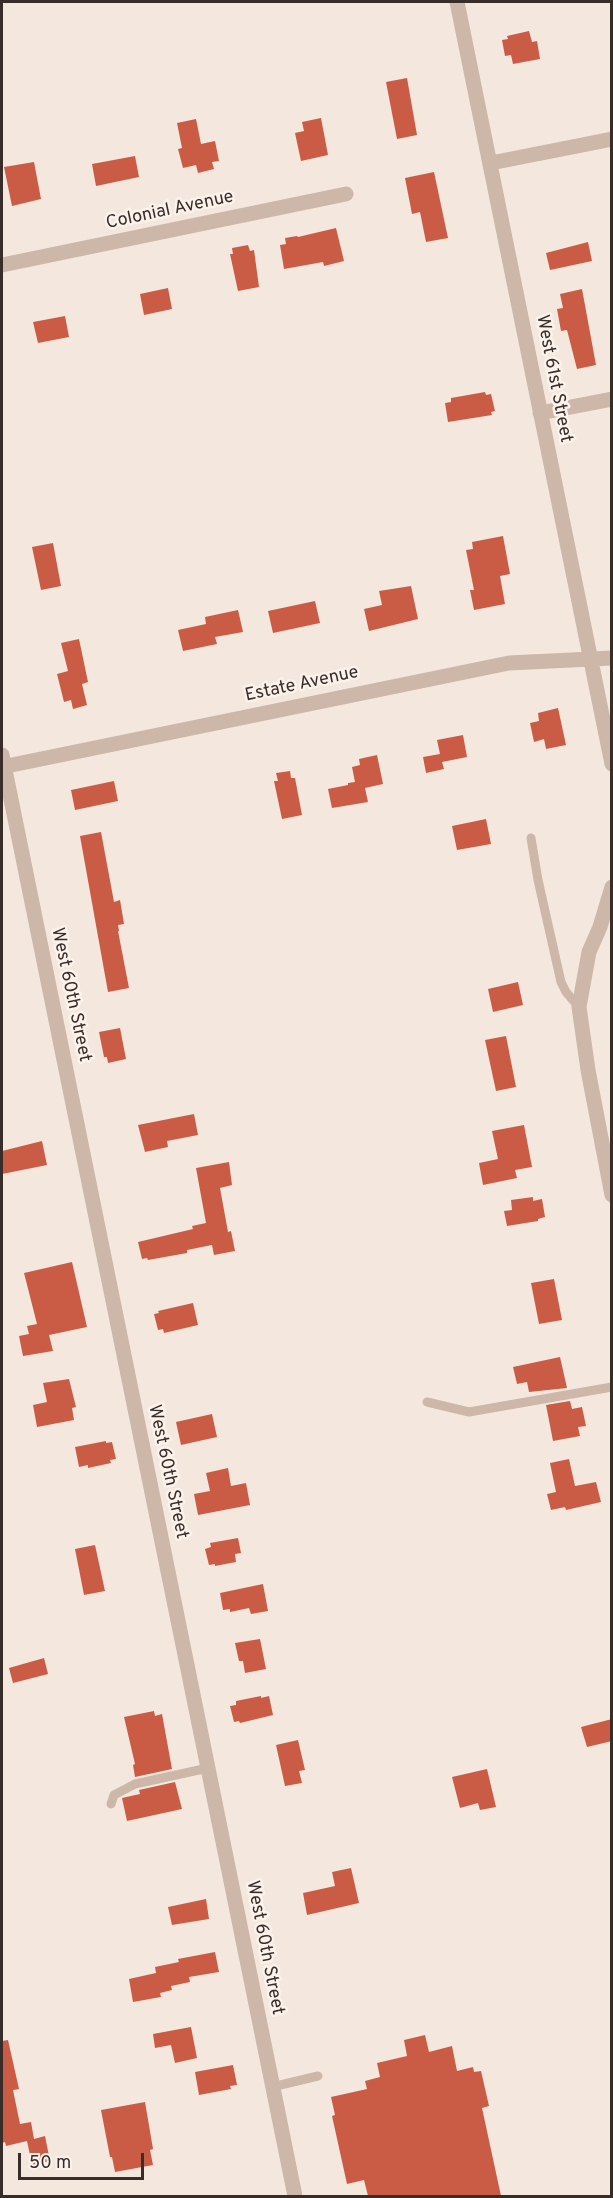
<!DOCTYPE html>
<style>
body{margin:0}
#map{position:relative;width:613px;height:2198px;overflow:hidden;background:#f4e8de;font-family:Overpass,sans-serif}
canvas{display:block}
.frame{position:absolute;inset:0;border:3px solid #392d29;pointer-events:none}
.scale{position:absolute;left:18px;top:2153px;width:126px;height:27px;box-sizing:border-box;border:3px solid #392d29;border-top:0;padding-left:8px;font-size:18px;line-height:21px;white-space:nowrap;color:#392d29;-webkit-text-stroke:4px #fbf2eb;paint-order:stroke}
</style>
<div id="map">
<canvas width="613" height="2198"></canvas>
<div class="frame"></div>
<div class="scale">50 m</div>
</div>
<script>
const ctx = document.querySelector('canvas').getContext('2d');
ctx.lineJoin = 'round';
function fill(path, color) {
  ctx.fillStyle = color;
  ctx.fill(path, 'evenodd');
}
function trace(path, color, width, dash) {
  ctx.strokeStyle = color;
  ctx.lineWidth = width;
  ctx.lineCap = dash ? 'butt' : 'round';
  ctx.setLineDash(dash || []);
  ctx.stroke(path);
}
function write(font, color, halo, rows, align = 'center') {
  ctx.font = font + ' Overpass,sans-serif';
  ctx.lineWidth = 5;
  ctx.setLineDash([]);
  ctx.textBaseline = 'middle';
  ctx.strokeStyle = halo;
  ctx.fillStyle = color;
  for (const [text, x, y, turn = 0] of rows) {
    ctx.save();
    ctx.translate(x, y);
    ctx.rotate((+turn || 0) * Math.PI / 180);
    ctx.textAlign = isNaN(turn) ? turn : align;
    if (halo) ctx.strokeText(text, 0, 0);
    ctx.fillText(text, 0, 0);
    ctx.restore();
  }
}
const building = new Path2D(`
 M529,31L532,42L537,41L540,59L513,64L511,55L505,56L502,40L508,39L507,36Z
 M407,78L417,135L397,139L386,82Z
 M321,118L328,155L301,161L295,133L304,131L302,122Z
 M196,119L201,144L215,141L219,161L212,162L214,169L198,173L196,165L183,168L178,149L182,148L177,123Z
 M135,156L139,177L96,186L92,164Z
 M34,162L41,199L12,206L4,167Z
 M434,172L448,238L426,242L420,212L412,214L405,178Z
 M336,228L344,261L324,266L323,262L284,269L280,245L286,244L285,238L297,236L298,237Z
 M588,242L592,261L550,270L546,253Z
 M248,245L250,251L254,250L259,287L238,291L230,254H233L232,248Z
 M168,288L172,309L144,315L140,294Z
 M582,289L596,365L577,369L567,330L561,331L557,309L563,308L560,294Z
 M65,316L69,337L38,343L33,322Z
 M485,392L486,395L491,394L495,411L491,412L492,415L448,422L445,403L451,402V398Z
 M503,536L510,574L500,576L505,604L474,610L470,590H474L466,550L473,549L472,542Z
 M53,543L61,586L41,590L32,547Z
 M411,586L418,619L369,631L364,609L382,605L379,591Z
 M315,601L320,623L273,633L268,611Z
 M238,610L243,632L215,637L217,644L183,651L178,630L206,624L205,617Z
 M79,639L88,682L82,684L87,705L73,709L71,700L64,702L57,674L68,671L61,643Z
 M558,708L566,745L546,749L544,739L534,742L530,723L539,721L538,713Z
 M463,735L467,757L442,762L444,769L426,773L423,757L440,754L437,740Z
 M377,755L383,784L365,788L368,802L332,808L328,789L348,785V783L355,782L352,767L360,765L359,759Z
 M290,771L291,778H295L302,815L282,819L274,781H278L276,773Z
 M114,781L118,801L75,810L71,790Z
 M486,819L491,844L457,850L452,826Z
 M101,832L114,902L120,900L124,924L118,925L119,931H118L129,988L108,992L80,836Z
 M518,982L523,1005L493,1012L488,989Z
 M120,1028L126,1059L108,1063L107,1057H104L99,1032Z
 M506,1036L516,1087L496,1091L485,1040Z
 M194,1114L198,1135L167,1141L168,1147L145,1152L138,1125Z
 M524,1125L532,1167L515,1170L517,1178L483,1185L479,1163L498,1159L492,1131Z
 M42,1141L47,1165L2,1174V1151Z
 M229,1162L232,1185L220,1188L228,1232L231,1231L235,1251L214,1255L212,1245L187,1250V1253L148,1260L147,1258L142,1259L138,1242L193,1229L192,1226L206,1223L196,1168Z
 M533,1197V1201L542,1199L545,1217L538,1219V1221L507,1226L504,1211L512,1210L511,1200Z
 M72,1262L87,1327L49,1335L53,1351L23,1356L19,1336L29,1334L27,1326L37,1324L24,1273Z
 M554,1279L562,1320L539,1324L531,1283Z
 M193,1303L198,1325L164,1333L163,1329L158,1330L154,1314L159,1313L158,1311Z
 M560,1357L567,1388L529,1392L527,1382L517,1384L513,1367Z
 M69,1379L76,1407L72,1408L74,1420L37,1427L33,1405L47,1402L43,1383Z
 M570,1401L572,1409L582,1407L586,1426L578,1427L580,1436L553,1441L546,1405Z
 M212,1414L217,1437L181,1445L176,1422Z
 M106,1441V1443L112,1442L116,1459L110,1460L111,1463L88,1468V1465L79,1467L75,1447Z
 M569,1459L575,1486L596,1482L601,1502L566,1510L565,1507L551,1510L547,1494L556,1492L550,1463Z
 M228,1468L231,1486L246,1483L250,1505L198,1515L194,1494L210,1491L206,1473Z
 M238,1538L241,1553L235,1554L236,1562L215,1566V1564L209,1565L205,1549L211,1547L210,1543Z
 M95,1545L105,1591L84,1595L75,1549Z
 M263,1584L268,1611L251,1614L249,1608L230,1612V1609L223,1610L220,1593Z
 M260,1639L266,1669L245,1673L243,1661H239L235,1643Z
 M44,1658L48,1674L13,1683L9,1668Z
 M261,1696V1698L269,1696L273,1715L240,1723L239,1721L234,1722L230,1706L236,1705V1701Z
 M154,1711L155,1716L162,1714L172,1769L135,1777L133,1765L135,1764L124,1717Z
 M612,1719V1741L587,1747L581,1727Z
 M298,1740L305,1770L299,1771L302,1783L285,1786L276,1745Z
 M487,1769L496,1807L480,1810L478,1803L460,1808L452,1777Z
 M175,1782L182,1809L127,1821L122,1798L140,1794L139,1790Z
 M351,1868L359,1903L307,1915L303,1893L335,1886L332,1872Z
 M206,1899L209,1919L172,1925L168,1907Z
 M215,1952L219,1972L189,1977L190,1982L171,1986L172,1990L160,1993L161,1997L133,2002L129,1979L156,1973L155,1967L179,1962L178,1959Z
 M191,2027L197,2058L175,2063L171,2045L155,2048L153,2034Z
 M425,2035L429,2052L452,2046L457,2071L473,2067L474,2072L481,2071L489,2106L482,2108L501,2196H368L364,2180L347,2184L332,2116L335,2115L331,2097L367,2089L365,2081L380,2077L377,2063L407,2056L404,2040Z
 M8,2040L19,2089L13,2090L20,2124L31,2122L34,2139L45,2136L50,2161L32,2165L27,2141L6,2146L5,2142L2,2143V2041Z
 M233,2065L237,2085L230,2086L231,2089L199,2095L195,2072Z
 M145,2102L153,2149L150,2150L153,2165L115,2172L112,2157H110L101,2110Z`);
const lane = new Path2D(`
 M531,838L538,880L561,982L566,992L579,1007
 M427,1402L469,1412L612,1387
 M111,1804L114,1795L135,1784L208,1768
 M272,2087L318,2076`);
const street = new Path2D(`
 M457,2L612,764
 M491,163L612,139
 M2,265L346,194
 M540,413L612,399
 M2,755L295,2196
 M2,767L509,663L612,658
 M612,887L600,927L589,952L579,1007L588,1070L612,1195`);
const streetNames = [
 ["Colonial Avenue",170,211,-12],
 ["West 61st Street",553,379,79],
 ["Estate Avenue",302,685,-12],
 ["West 60th Street",70,995,78],
 ["West 60th Street",167,1472,78],
 ["West 60th Street",264,1948,79]
];
fill(building, '#ca5c45');
trace(lane, '#cdb7a9', 9);
trace(street, '#cdb7a9', 15);
write('18px', '#392d29', '#fbf2eb', streetNames);
</script>
